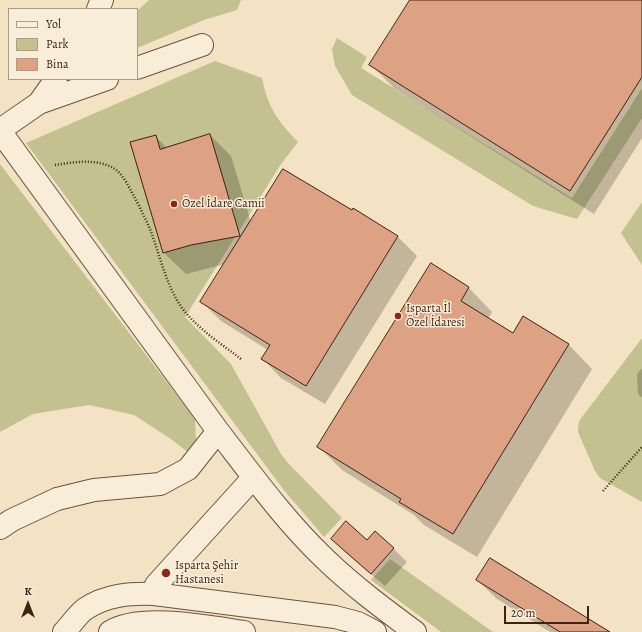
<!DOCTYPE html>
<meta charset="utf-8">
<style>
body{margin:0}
#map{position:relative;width:642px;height:632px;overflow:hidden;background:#f3e3c4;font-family:Alegreya,serif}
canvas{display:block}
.legend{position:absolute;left:8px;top:8px;width:130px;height:72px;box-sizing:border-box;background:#f7edd9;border:1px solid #ad9c8a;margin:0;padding:5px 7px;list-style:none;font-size:12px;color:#3e2213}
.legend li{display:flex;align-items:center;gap:8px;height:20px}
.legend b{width:20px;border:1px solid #ad9c8a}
.north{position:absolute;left:8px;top:584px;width:40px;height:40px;-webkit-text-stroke:3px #f7edd9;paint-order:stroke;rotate:0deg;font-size:11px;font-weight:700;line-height:16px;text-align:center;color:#3e2213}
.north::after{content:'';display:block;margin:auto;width:14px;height:18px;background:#3e2213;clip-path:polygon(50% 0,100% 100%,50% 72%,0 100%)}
.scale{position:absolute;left:504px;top:606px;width:85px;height:18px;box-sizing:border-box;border:2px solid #3e2213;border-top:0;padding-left:5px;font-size:12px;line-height:14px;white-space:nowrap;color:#3e2213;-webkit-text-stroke:3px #f7edd9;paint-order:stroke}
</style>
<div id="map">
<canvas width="642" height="632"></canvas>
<ul class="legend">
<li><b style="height:5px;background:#f7edd9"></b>Yol</li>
<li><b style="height:11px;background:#c2c18f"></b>Park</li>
<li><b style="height:11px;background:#dda183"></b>Bina</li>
</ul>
<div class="north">K</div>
<div class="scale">20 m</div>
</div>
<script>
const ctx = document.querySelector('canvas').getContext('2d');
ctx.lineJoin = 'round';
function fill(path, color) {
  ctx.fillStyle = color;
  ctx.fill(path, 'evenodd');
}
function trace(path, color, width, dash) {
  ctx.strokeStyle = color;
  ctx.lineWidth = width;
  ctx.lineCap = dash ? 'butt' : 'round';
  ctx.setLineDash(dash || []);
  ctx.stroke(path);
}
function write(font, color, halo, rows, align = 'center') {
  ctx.font = font + ' Alegreya,serif';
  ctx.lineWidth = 3;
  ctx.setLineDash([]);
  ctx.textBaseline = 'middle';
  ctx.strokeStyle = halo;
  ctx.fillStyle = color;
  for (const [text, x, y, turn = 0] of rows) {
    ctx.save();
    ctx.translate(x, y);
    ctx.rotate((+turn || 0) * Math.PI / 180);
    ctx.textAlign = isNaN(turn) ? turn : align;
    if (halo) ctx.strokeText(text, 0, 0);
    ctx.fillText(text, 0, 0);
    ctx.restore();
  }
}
const green = new Path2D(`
 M149,0H241L237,10L204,20L137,48V11Z
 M337,38L367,57L361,68L572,198L642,88V118L577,219L533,206L352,95L335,66L332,49Z
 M215,61L262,78C268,107 277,120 298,142L281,164L185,317L231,364L281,454L288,463L342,518L324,537L283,489L26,143Z
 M0,164L195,419L197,459L171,439L134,415L89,405L33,414L0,432Z
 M642,202V265L621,233Z
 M642,338V502L600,478L595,471L578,432L579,421Z
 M390,559L493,632H441L371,580Z`);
const shadow = new Path2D(`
 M411,0H642V138L594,214L394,88L371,65Z
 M210,135L231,156L251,222L397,236L417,256L325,404L281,378L262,358L268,350L221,321L201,301L225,264L186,274L164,253L155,136L167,148Z
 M432,265L469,288L492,312L488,319L513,335L524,318L569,345L592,369L477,557L424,525L414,515L342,470L318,446Z
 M642,368V398L638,394L637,374Z
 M333,539L368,541L393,548L407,562L385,586L346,553Z
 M477,580L608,632H550L497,599Z`);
const building = new Path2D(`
 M410,0H642V77L570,191L369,65Z
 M210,134L240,236L191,245L163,253L130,142L156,135L160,149Z
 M283,169L352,210L353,208L398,236L306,386L261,359L270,345L200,302Z
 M431,263L469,287L461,301L513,333L523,316L569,344L453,534L399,502L401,499L317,447Z
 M346,521L367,540L375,531L394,548L371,574L331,539Z
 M490,558L610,632H560L476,580Z`);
const path = new Path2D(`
 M55,165C74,162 98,158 115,169C122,174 127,183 131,191C138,203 144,216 150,229C159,253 165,280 178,302C193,326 219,342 241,359
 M603,491L642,447`);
const minor = new Path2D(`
 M98,9L102,0
 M137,68L202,45
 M39,103L107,79
 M0,130L39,103L56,79
 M0,131L218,431C252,475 285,521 325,559C353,586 384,609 415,632
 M0,528L12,520L57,499L94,490L160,484L188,469L218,431
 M156,585L253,478
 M64,632C71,625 77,615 85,609C106,595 130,593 154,594L335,617L358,623L375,632
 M110,632C140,613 210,627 244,632`);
const markers = [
 [174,204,4,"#8f2418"],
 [398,316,4,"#8f2418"],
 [166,573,5,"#8f2418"]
];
const poiNames = [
 ["Özel İdare Camii",182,204],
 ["Isparta İl",406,309],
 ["Özel İdaresi",406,323],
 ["Isparta Şehir",175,566],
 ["Hastanesi",175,580]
];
fill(green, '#c2c18f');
fill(shadow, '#0003');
fill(building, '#dda183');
trace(building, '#3e2213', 1);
trace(minor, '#6b523f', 24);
trace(path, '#3e2213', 2.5, [1, 2]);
trace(minor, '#f7edd9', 22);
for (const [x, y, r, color] of markers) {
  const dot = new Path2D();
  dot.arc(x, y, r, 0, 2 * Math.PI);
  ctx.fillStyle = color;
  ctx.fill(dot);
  trace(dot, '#f7edd9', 1.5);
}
write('12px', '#3e2213', '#f7edd9', poiNames, 'left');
</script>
